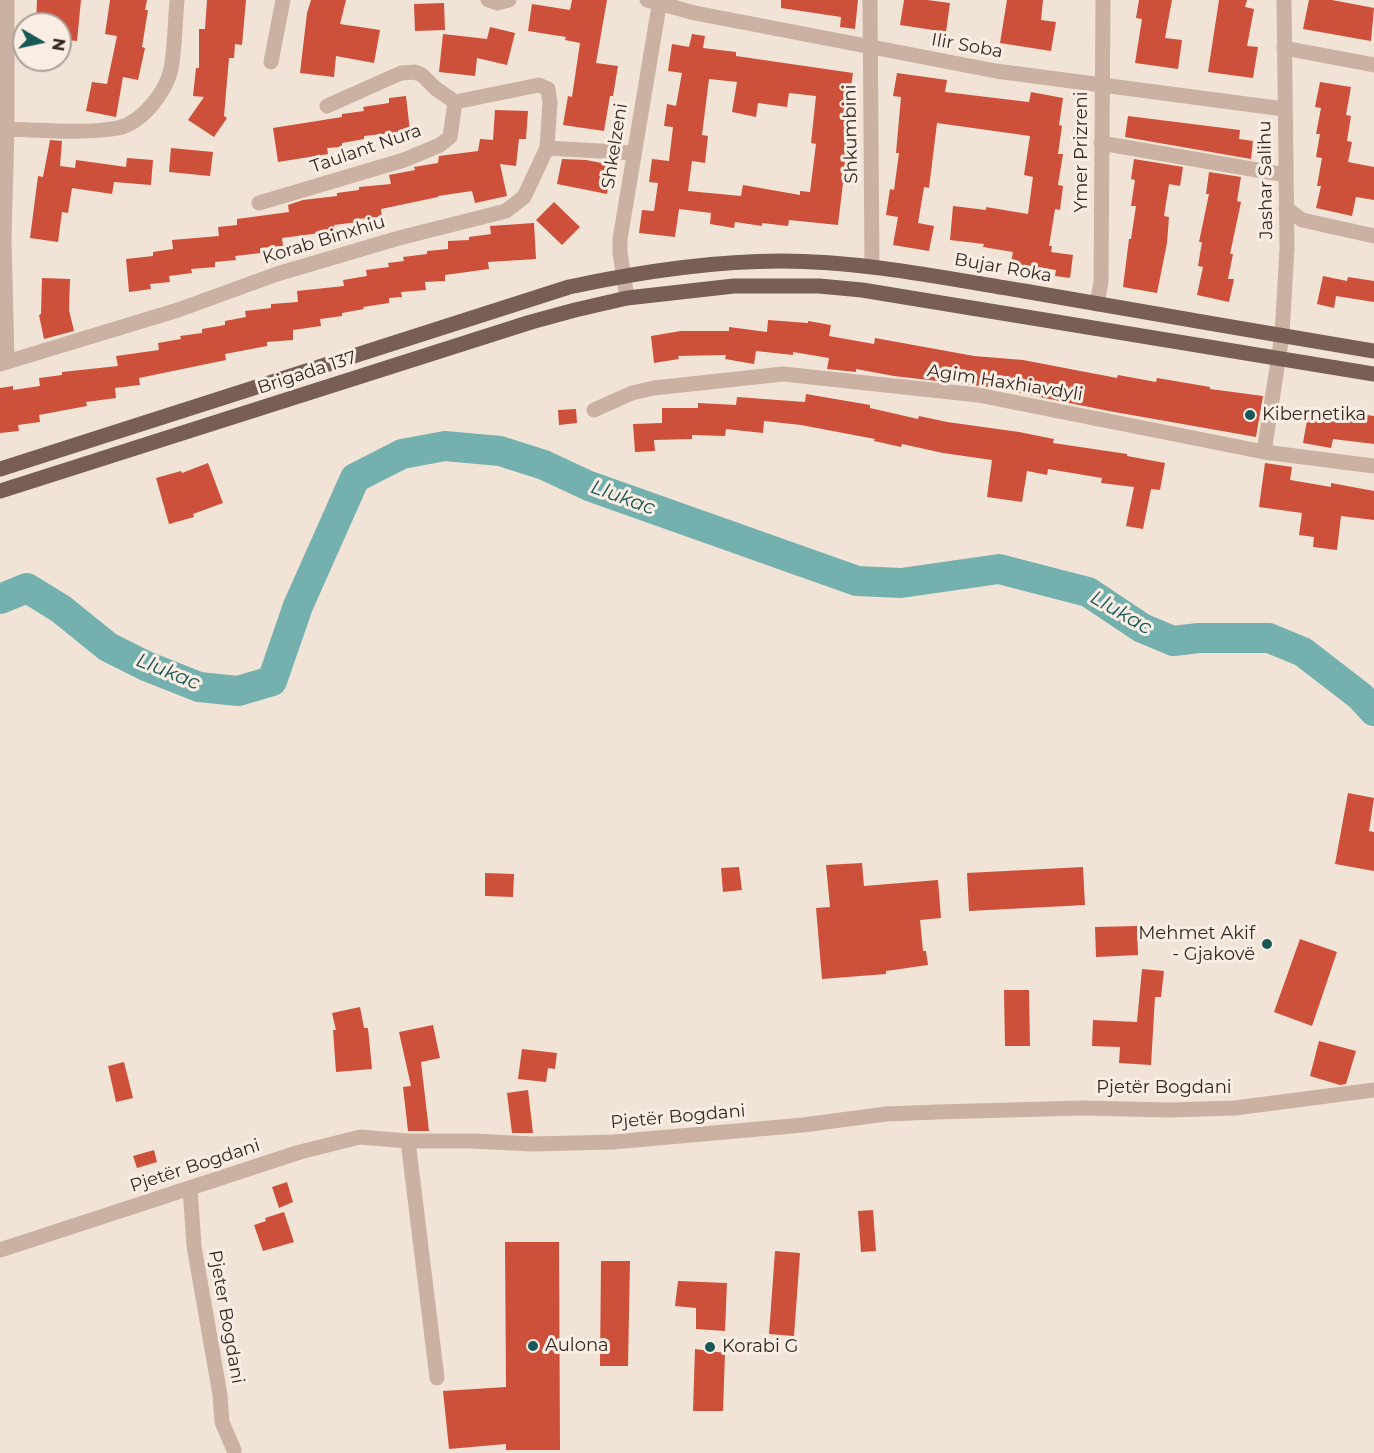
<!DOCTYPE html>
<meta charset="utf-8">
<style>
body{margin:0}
#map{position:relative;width:1374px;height:1453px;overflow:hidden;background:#f2e3d7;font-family:Montserrat,sans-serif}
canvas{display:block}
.north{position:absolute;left:12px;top:12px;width:60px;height:60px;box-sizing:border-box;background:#faede3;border:2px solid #ab9f97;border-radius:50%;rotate:99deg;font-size:16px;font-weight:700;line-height:24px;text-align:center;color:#352925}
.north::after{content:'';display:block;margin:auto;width:21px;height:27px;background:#185957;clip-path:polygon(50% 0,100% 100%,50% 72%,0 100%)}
</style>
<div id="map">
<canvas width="1374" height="1453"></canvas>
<div class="north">N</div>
</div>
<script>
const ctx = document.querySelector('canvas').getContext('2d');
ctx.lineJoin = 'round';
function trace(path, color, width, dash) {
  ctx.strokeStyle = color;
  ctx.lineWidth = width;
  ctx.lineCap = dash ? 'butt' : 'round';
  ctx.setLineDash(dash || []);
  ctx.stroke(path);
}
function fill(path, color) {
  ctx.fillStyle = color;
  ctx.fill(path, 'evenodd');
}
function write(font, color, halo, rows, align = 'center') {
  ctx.font = font + ' Montserrat,sans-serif';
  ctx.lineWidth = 6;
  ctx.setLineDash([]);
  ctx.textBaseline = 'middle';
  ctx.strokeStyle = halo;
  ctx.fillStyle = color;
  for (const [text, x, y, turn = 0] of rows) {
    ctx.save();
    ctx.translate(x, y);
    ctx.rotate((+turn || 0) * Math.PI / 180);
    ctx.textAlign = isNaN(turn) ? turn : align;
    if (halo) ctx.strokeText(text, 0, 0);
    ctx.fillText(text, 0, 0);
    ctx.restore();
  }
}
const river = new Path2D(`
 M0,599L27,588L61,609L108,647L146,666L199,687L238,691L272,681L298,606L355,478L402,454L445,446L500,451L544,465L589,486L857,581L901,583L999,569L1088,592L1142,628L1173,641L1199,638H1269L1303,652L1360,696L1374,711`);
const building = new Path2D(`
 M37,0H81L77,41L60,39V24H36Z
 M110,0H147L145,10H148L142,47L145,48L138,80L123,77L116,117L86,111L92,82L107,84L117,36L105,34Z
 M207,0H246L242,45L235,44L234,58H229L224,116L227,118L214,137L188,120L204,97L193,96L196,68H199V29H205Z
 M311,0H346L340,24L380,30L374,63L336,56L334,77L300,73L307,13Z
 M572,0H607L596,63L618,66L613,96H610L604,131L563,125L568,96L572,97L580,43L565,40L566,37L528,31L532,4L570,10Z
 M781,0H858L855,29L840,27L841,17L781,8Z
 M904,0H927L950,3L946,32L900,25Z
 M1007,0H1043L1041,20L1056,22L1051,51L1000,43Z
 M1139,0H1172L1165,38L1182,40L1178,69L1135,63L1142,19L1136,18Z
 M1219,0H1247L1245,7L1254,9L1247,46L1258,47L1253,78L1208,72Z
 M1309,0H1332L1374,8L1371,41L1303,29Z
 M444,3L445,30L415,31L414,4Z
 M490,27L515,33L507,65L477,58L475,76L439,72L443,34L487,39Z
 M692,34L705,36L703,48L736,52V56L853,73L846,121H848L845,166L838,225L789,220L788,226L762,223V226L735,222L734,228L710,224L711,213L679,209L675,237L639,233L642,210L654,211L658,183L649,182L652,159L669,161L673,127L664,126L667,104L676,106L682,73L668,71L672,44L689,47ZM709,79L737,82L732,112L756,117L758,103L787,107L789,93L816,96L811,143L816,144L810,192L800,191V195L743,185L741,196L688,191L692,161L705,163L708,136L702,135Z
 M897,73L947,80L945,92L1029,102L1031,92L1063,98L1059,125L1062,126L1058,154H1063L1058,185L1063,186L1060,210L1055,209L1049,246H1052L1051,252L1073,255L1070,278L1055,276L1056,270L1011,263L1013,252L983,247L984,244L950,240L953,206L986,210V207L1028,214L1033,177L1024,175L1030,136L937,123L929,188L924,187L918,223L934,226L929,251L893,245L898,217L886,215L890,189L894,190L899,153H896L901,97L893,96Z
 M1320,82L1351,87L1346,115L1351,116L1347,141L1352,142L1348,162L1374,167V200L1356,197L1352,216L1316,208L1321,186H1317L1322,158L1316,157L1320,134H1316L1321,108L1315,107Z
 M406,96L410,131L364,136V139L342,143V147L327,148L328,154L278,162L273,128L342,117V114L364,111L363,107L389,103V98Z
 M495,110L528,111L526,139H519L516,166L500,164L507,196L475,203L472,191L438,196V197L381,209L382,217L357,219L358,222L334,225L335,231L282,238L283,246L260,248L261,253L235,256L236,260L215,262V267L191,269L192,273L169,276L170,282L150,284L151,289L129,292L126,259L153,256V252L173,249L172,240L219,236L218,227L237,225V219L289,212L288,205L303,200L337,196V193L359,190V187L391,184L389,175L415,170L414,167L438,163L439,156L478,151L480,139L493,140Z
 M1128,116L1240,130L1239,139L1253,141L1251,159L1125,137Z
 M50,140L62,141L60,166L75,168L76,160L126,167L127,158L153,160L151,185L114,182L112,194L72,188L68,213L62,212L58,242L30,238L38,176L43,177Z
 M171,148L213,152L210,176L169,172Z
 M562,159L586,160L612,165L607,194L557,184Z
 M1134,159L1183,167L1180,186L1169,184L1164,216L1169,217L1167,243L1157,293L1123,287L1129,239H1131L1136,206H1131L1135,180L1131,179Z
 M1209,172L1241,177L1237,201L1241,202L1230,254H1233L1228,279H1234L1229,302L1197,295L1203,267L1198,266L1202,242H1199L1209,194H1206Z
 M554,202L580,227L562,245L536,220Z
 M534,223L536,259L488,262L489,269L445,275V281L425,282L426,290L401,292L402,297L389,298V303L363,307L364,309L342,313V316L320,319L321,326L293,330V340L267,342V346L225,354L226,360L139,378L140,385L115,388L116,398L86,402L87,406L39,415L40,422L18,425L19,431L0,433V388L13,386V390L40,386L39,378L62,375V372L118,366L116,356L159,350L158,343L181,339L180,336L202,333V329L225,325V321L246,317L245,311L271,308V304L298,302L297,291L344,286L343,280L367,276L366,270L389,267L388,263L404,261L403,257L427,254V251L448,249V241L469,240V237L491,234L490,226Z
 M1323,276L1347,281L1348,277L1374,281V302L1336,296L1334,308L1317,304Z
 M42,278L70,279L69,310L74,331L44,339L39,315L41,314Z
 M768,320L808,323V321L831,325L829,336L874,344L875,338L974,356L1023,360L1117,378L1118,375L1156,382L1157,378L1210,387V389L1263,396L1256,437L1109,411L1015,392L1016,390L894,376L856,369V372L827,369L829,358L793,352V355L756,351L754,364L725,359L726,355L678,356L679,359L654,363L651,336L681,331H729V327L767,332Z
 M806,394L870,405V408L918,419L919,416L947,422L1019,432L1054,439L1053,443L1127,454V456L1165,463L1160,490L1151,489L1143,529L1126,526L1134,487L1101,483L1102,478L1048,469L1047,475L1027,471L1022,502L987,497L992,460L943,453L902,444L901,447L874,441L875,439L801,425L764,421L763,433L726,429L725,436L692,435V439L654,440L655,451L635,452L633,424L662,423V408H698V403L736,405L737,397L805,402Z
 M576,409L577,423L559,425L558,410Z
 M1309,409L1353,417V413L1374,416V444L1333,439L1331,448L1303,443Z
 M208,463L223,503L193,514L194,517L169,524L156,478L181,471L182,473Z
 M1265,463L1292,467L1290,480L1331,487V483L1374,491V520L1341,516L1337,550L1313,547L1314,537L1299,535L1302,513L1259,507Z
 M1348,793L1374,798L1369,831L1374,832V871L1335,864Z
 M862,863L864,886L938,880L941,918L920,920L923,951H926L928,965L886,971V974L822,979L816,908L830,907L826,865Z
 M739,867L742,890L723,892L721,868Z
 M1083,867L1085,905L969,911L967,873Z
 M485,873L514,874L513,897L485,896Z
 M1137,926L1138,955L1096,957L1095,927Z
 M1300,939L1337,952L1312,1026L1274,1012Z
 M1142,969L1164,971L1161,997H1155L1151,1065L1119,1063L1120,1047L1092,1046L1093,1020L1137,1022Z
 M1004,990H1029L1030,1046H1005Z
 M360,1007L364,1028H368L372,1069L336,1072L333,1030H336L332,1013Z
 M433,1025L440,1058L421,1062L429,1131H408L403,1087L411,1086L399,1032Z
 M1319,1041L1356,1051L1346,1084L1340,1085L1310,1076Z
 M522,1049L557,1053L555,1069L548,1068L546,1082L518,1079Z
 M124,1062L133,1098L116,1102L108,1066Z
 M528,1090L533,1133H512L507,1093Z
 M154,1150L157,1162L137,1168L133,1156Z
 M287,1182L293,1202L279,1208L272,1187Z
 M873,1210L876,1251L861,1252L858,1211Z
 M284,1212L294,1242L263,1251L254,1225L266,1221L265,1218Z
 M505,1242H559L560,1450H506V1444L449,1449L443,1391L506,1387Z
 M775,1251L800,1253L794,1336L769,1334Z
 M601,1261H630L628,1366H600Z
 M678,1281L727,1283L725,1331L696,1329V1308L675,1306Z
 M695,1349L725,1353L723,1411H693Z`);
const minor = new Path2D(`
 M7,0V129L4,238L7,362
 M488,0L497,3L509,0
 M647,0L695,13L996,71L1284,109
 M870,0L872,267
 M1284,48L1374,65
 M271,62L283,0
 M327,106L401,73L415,72L422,75L435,88L455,102L539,85L548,89L550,102L547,148
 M7,129C41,130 86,134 118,128C142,123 166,92 171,69C175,47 175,22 177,0
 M1101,143L1286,175
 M259,203L404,160L440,145L450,137L455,102
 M1286,208L1302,220L1374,236
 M627,298L620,253V239L660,0
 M1097,304L1101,282L1103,0
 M0,364L178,310L277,274L399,238L506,211L524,197L547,148L633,153
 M594,410L632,393L654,388L783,374L978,395L1264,452L1374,466
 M1264,452L1282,335L1287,248L1284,0
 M408,1141L437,1378
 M190,1188L194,1246L220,1395L222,1422L234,1450
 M0,1250L300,1152L360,1137L408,1141H473L533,1144L613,1142L803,1125L886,1114L936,1112L1082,1108L1170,1110L1235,1108L1374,1090`);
const major = new Path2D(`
 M0,469L569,287C639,272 709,261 781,261C863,261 944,278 1024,291C1141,311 1257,332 1374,351
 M0,491L531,322L575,310L627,298L734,286H819L862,290L1374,374`);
const markers = [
 [1250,415,6,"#185957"],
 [1267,944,6,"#185957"],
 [533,1346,6,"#185957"],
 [710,1347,6,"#185957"]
];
const streetNames = [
 ["Ilir Soba",967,46,10],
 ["Shkumbini",851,134,-91],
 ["Shkelzeni",615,146,-81],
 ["Taulant Nura",366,149,-19],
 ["Ymer Prizreni",1082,152,-90],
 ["Jashar Salihu",1266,180,-91],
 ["Korab Binxhiu",324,240,-17],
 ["Bujar Roka",1003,268,10],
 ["Brigada 137",307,373,-18],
 ["Agim Haxhiavdyli",1005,383,9],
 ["Pjetër Bogdani",1164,1088],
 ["Pjetër Bogdani",678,1117,-5],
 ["Pjetër Bogdani",195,1166,-18],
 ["Pjeter Bogdani",226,1317,80]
];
const poiNames = [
 ["Kibernetika",1262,415],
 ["Mehmet Akif",1255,934,"right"],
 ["- Gjakovë",1255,955,"right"],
 ["Aulona",545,1346],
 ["Korabi G",722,1347]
];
const waterNames = [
 ["Llukac",623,498,20],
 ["Llukac",1121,613,30],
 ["Llukac",168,672,22]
];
trace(river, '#74b1ae', 30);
fill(building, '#cd503a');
trace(minor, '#cbb1a2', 15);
trace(major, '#785e55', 15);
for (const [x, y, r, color] of markers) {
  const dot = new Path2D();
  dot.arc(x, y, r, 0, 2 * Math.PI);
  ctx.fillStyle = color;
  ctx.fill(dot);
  trace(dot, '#faede3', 2);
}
write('18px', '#352925', '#faede3', streetNames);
write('18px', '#352925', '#faede3', poiNames, 'left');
write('italic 20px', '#185957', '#faede3', waterNames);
</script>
